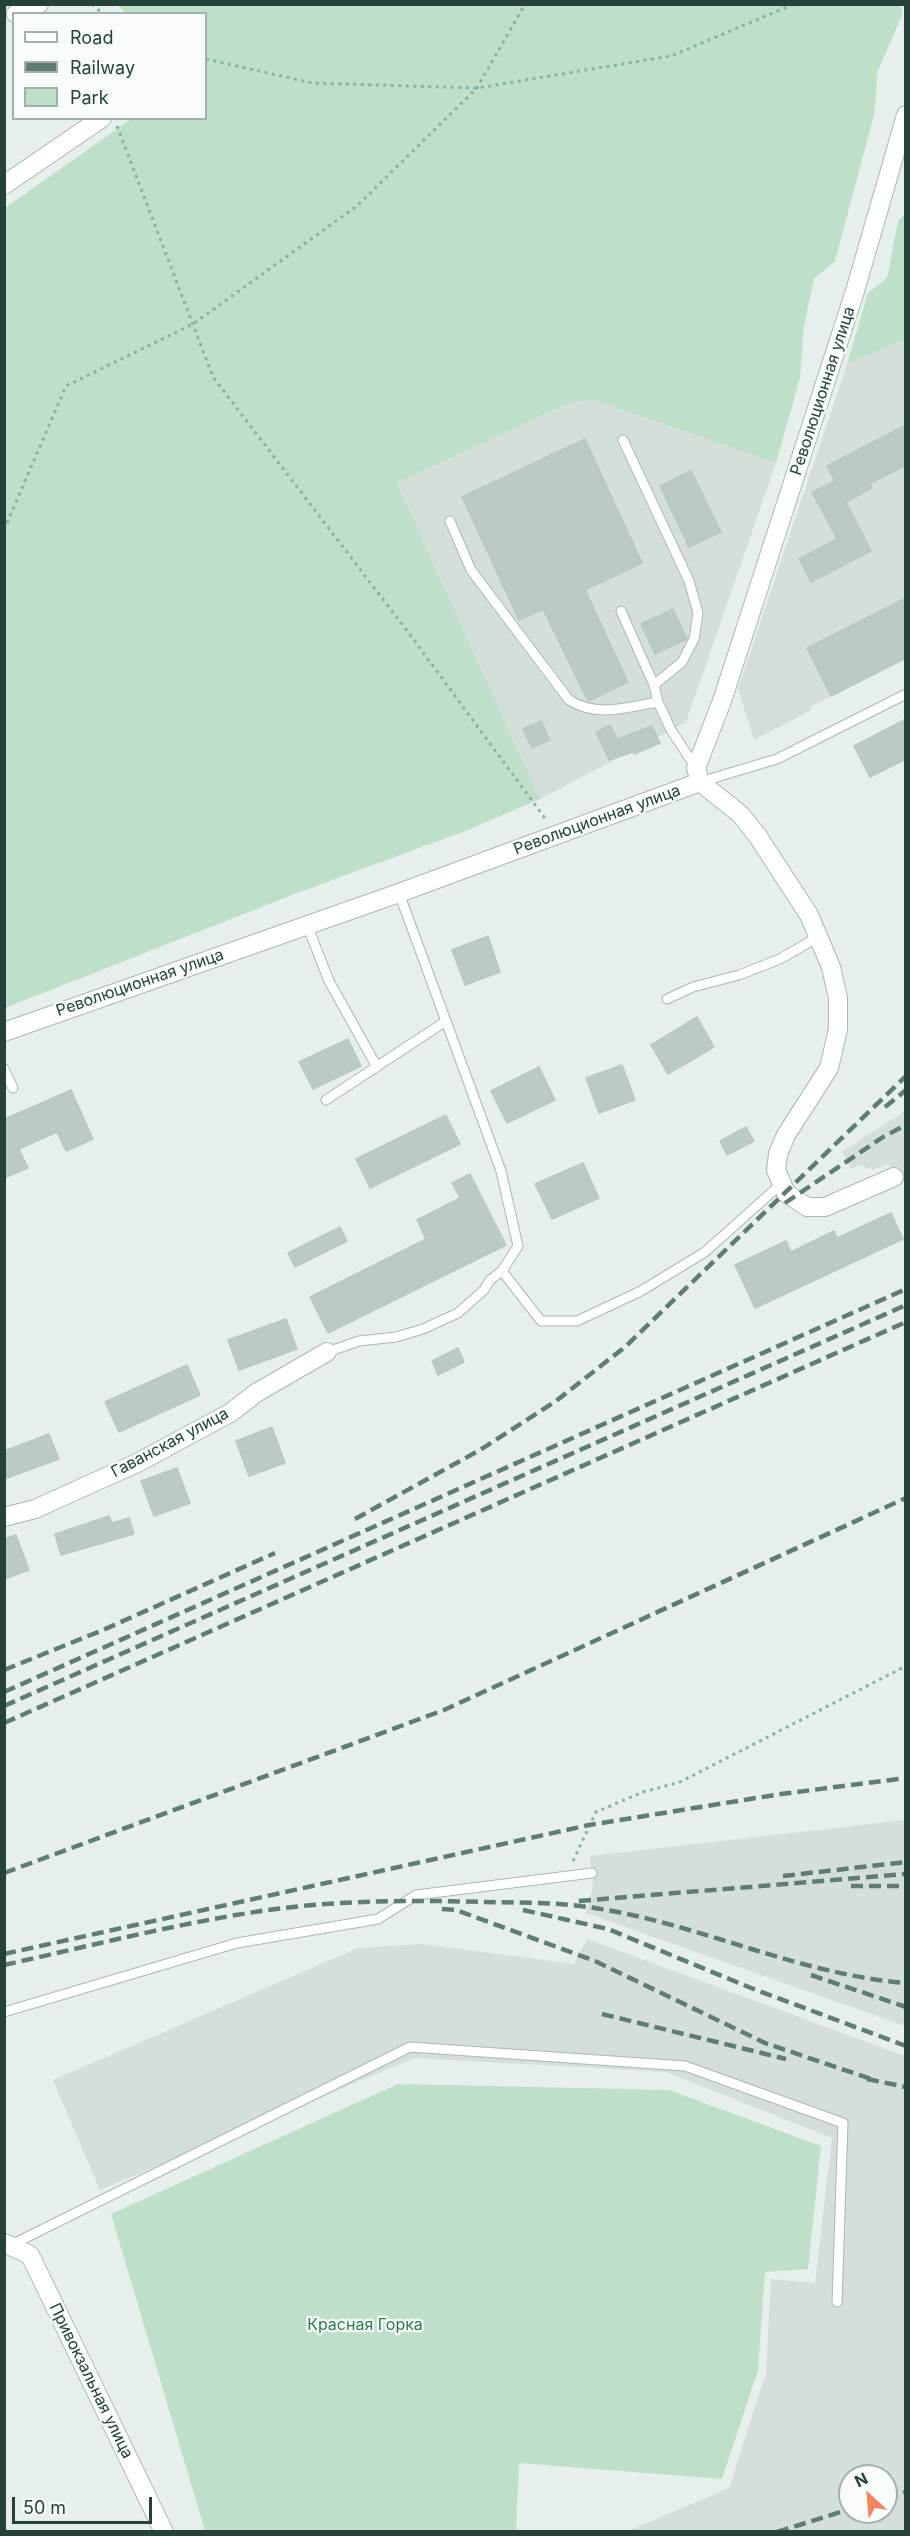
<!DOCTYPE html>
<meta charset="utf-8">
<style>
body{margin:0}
#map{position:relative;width:910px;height:2536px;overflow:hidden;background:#e6efeb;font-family:Inter,sans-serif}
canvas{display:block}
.frame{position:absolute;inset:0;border:6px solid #24423a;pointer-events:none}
.legend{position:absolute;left:12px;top:12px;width:195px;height:108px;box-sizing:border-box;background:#f7fbf9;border:2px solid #a3b1ad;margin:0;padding:8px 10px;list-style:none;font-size:18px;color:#24423a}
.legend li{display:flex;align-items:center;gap:12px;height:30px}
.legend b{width:30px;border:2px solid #a3b1ad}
.north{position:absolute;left:838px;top:2464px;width:60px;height:60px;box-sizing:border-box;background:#f7fbf9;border:2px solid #a3b1ad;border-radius:50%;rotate:334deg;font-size:16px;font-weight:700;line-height:24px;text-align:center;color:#24423a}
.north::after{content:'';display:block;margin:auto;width:21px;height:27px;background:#f4845f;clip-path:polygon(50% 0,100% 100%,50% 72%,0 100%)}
.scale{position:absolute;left:12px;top:2497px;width:140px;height:27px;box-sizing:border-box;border:3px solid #24423a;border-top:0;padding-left:8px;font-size:18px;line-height:21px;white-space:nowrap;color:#24423a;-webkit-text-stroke:4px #f7fbf9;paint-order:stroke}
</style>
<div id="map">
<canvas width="910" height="2536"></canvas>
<div class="frame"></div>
<ul class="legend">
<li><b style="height:8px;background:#fff"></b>Road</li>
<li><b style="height:8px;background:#5f7d75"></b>Railway</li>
<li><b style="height:16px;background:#bfe0c8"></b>Park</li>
</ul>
<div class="north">N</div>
<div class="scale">50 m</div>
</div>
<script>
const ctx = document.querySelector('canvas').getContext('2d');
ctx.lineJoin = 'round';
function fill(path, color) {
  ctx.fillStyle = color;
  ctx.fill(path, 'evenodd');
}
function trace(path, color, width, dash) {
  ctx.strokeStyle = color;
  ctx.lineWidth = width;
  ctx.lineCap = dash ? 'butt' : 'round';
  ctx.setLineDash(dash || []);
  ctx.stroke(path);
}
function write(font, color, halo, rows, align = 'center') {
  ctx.font = font + ' Inter,sans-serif';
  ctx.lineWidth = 4.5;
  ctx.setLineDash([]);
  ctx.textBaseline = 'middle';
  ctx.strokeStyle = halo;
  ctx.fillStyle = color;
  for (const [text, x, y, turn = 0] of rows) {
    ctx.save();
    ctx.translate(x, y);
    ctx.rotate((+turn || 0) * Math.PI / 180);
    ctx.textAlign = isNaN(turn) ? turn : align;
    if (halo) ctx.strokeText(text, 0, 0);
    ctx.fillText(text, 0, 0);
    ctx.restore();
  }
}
const built = new Path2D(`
 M905,339V658L812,706L810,711L754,740L738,689L847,364Z
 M594,400L776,463L686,722L540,799L397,483L571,402Z
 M905,1111V1182H901L894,1177L888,1164L873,1170L860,1165L851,1169L842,1152Z
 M905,1820V2026L586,1913L593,1887L590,1856Z
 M587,1939L905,2056V2531H628L729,2488L766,2373L771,2279L815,2283L832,2138L666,2072L414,2058L100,2190L53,2080L358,1948L421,1944L574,1964ZM850,2476H886V2512H850Z`);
const green = new Path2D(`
 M117,5L899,4L903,13L877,73L875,111L835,261L814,279L804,326L800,378L776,463L594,400L571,402L397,483L540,799L468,830L297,893L5,1008V208L131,119L206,118V14L126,13Z
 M905,214V339L847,364L868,293L887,278L898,221Z
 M398,2084L669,2090L821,2146L808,2269L765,2272L758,2370L722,2479L519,2463L516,2531H205L111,2214Z`);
const building = new Path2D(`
 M906,425V465L869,484L872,488L846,502L871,551L811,582L799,559L837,539L812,492L835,481L827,466Z
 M585,439L642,563L585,590L628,682L588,701L543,609L519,620L462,497Z
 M691,471L721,532L689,547L660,486Z
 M906,598V658L831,696L807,648Z
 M673,609L687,639L655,654L641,624Z
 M906,719V759L870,777L854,746Z
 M541,721L550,740L532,748L523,729Z
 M610,725L617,739L652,726L660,743L634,754L633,752L609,760L596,732Z
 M488,936L500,972L465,985L452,950Z
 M697,1017L714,1047L668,1074L651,1045Z
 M348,1039L361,1066L313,1089L299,1062Z
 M622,1065L635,1100L599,1113L586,1078Z
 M539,1067L555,1100L507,1123L491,1091Z
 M71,1090L93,1139L66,1151L57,1132L19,1149L28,1168L4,1178V1116L5,1119Z
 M446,1115L460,1144L370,1188L356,1159Z
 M746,1127L754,1141L727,1155L720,1141Z
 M583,1163L599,1198L552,1219L535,1184Z
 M470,1174L506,1245L328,1333L310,1297L426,1239L417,1220L460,1198L452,1183Z
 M891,1213L903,1239L755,1308L735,1265L786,1241L791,1252L834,1231L837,1238Z
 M340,1227L347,1241L295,1267L288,1253Z
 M286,1319L297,1349L239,1370L228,1340Z
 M458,1348L464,1362L438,1375L432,1361Z
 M187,1365L200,1395L119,1432L105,1402Z
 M272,1427L285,1463L249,1476L236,1441Z
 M49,1434L59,1459L4,1479V1451Z
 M177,1468L190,1503L154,1516L141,1481Z
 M109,1516L112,1523L129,1518L134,1534L61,1555L55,1534Z
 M16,1535L29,1570L4,1579V1539Z`);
const path = new Path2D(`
 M92,4L103,14
 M206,59L312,83L477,88L671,56L794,4
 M117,126L213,377L408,632L547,821
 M4,530L66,386L193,324L357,206L477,88L525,4
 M573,1861L596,1812L643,1792L680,1782L906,1666`);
const lane = new Path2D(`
 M623,440L689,581L698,613L694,639L682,662L654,685
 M450,521L471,570L569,700C597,718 627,707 658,702
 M621,611L654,685L658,702L671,730L696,768
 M700,782L777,759L906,694
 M399,893L501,1171L518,1246L502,1271
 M307,925L329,981L377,1067
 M667,999L693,987L739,975L780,959L818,937
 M4,1069L13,1088
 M326,1100L446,1021
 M327,1352L359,1341L396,1337L423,1329L458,1313L484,1290L490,1280L502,1271L541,1321H577L641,1291L705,1252L781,1184
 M4,2012L237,1943L378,1919L416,1895L592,1873
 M9,2246L410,2047L685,2066L843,2123L837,2302`);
const street = new Path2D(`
 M16,14L39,4
 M4,185L102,118
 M700,782L696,768L722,701L855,291L906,115
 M700,782L740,814L757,835L809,915L831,967L838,998V1029L829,1068L786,1135L778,1154L776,1170L786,1193L807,1207H825L894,1177
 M4,1032L399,893L700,782
 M4,1517L35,1509L137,1463L230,1413L256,1393L327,1352
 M4,2243L30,2255L164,2532`);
const rail = new Path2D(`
 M885,1107L906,1090
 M785,1203L883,1137L906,1125
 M355,1519L480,1450L556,1401L625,1347L906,1076
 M4,1670L103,1630L275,1553
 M4,1692L906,1289
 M4,1706L906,1305
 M4,1723L906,1322
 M4,1873L444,1710L906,1498
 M783,1876L906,1862
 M851,1886H906
 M579,1901L906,1874
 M442,1909L456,1910L595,1961L765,2043L874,2080
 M523,1910L608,1929L751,1988L906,2046
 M4,1954L589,1825L781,1794L906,1778
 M4,1965C90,1946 175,1924 261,1911C336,1900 412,1900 487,1902C520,1903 555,1902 588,1907C697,1922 794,1974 906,1983
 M811,1975L906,2007
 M602,2014L786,2059
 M867,2079L906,2087
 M886,2498L906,2492
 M777,2532L850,2509`);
const streetNames = [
 ["Революционная улица",823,391,-72],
 ["Революционная улица",597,820,-20],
 ["Революционная улица",140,983,-19],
 ["Гаванская улица",170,1443,-28],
 ["Привокзальная улица",91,2381,64]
];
const parkNames = [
 ["Красная Горка",365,2325]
];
fill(built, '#d4dfda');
fill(green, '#bfe0c8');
fill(building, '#bbcac4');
trace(building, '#b8c9c2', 1.5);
trace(lane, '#a8b8b2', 11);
trace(street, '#a8b8b2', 20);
trace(path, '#86b3a5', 3, [3, 4.5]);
trace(lane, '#fff', 9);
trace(street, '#fff', 18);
trace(rail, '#5f7d75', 4.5, [12, 6]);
write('16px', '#24423a', '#f7fbf9', streetNames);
write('16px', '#2d7a4b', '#f7fbf9', parkNames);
</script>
